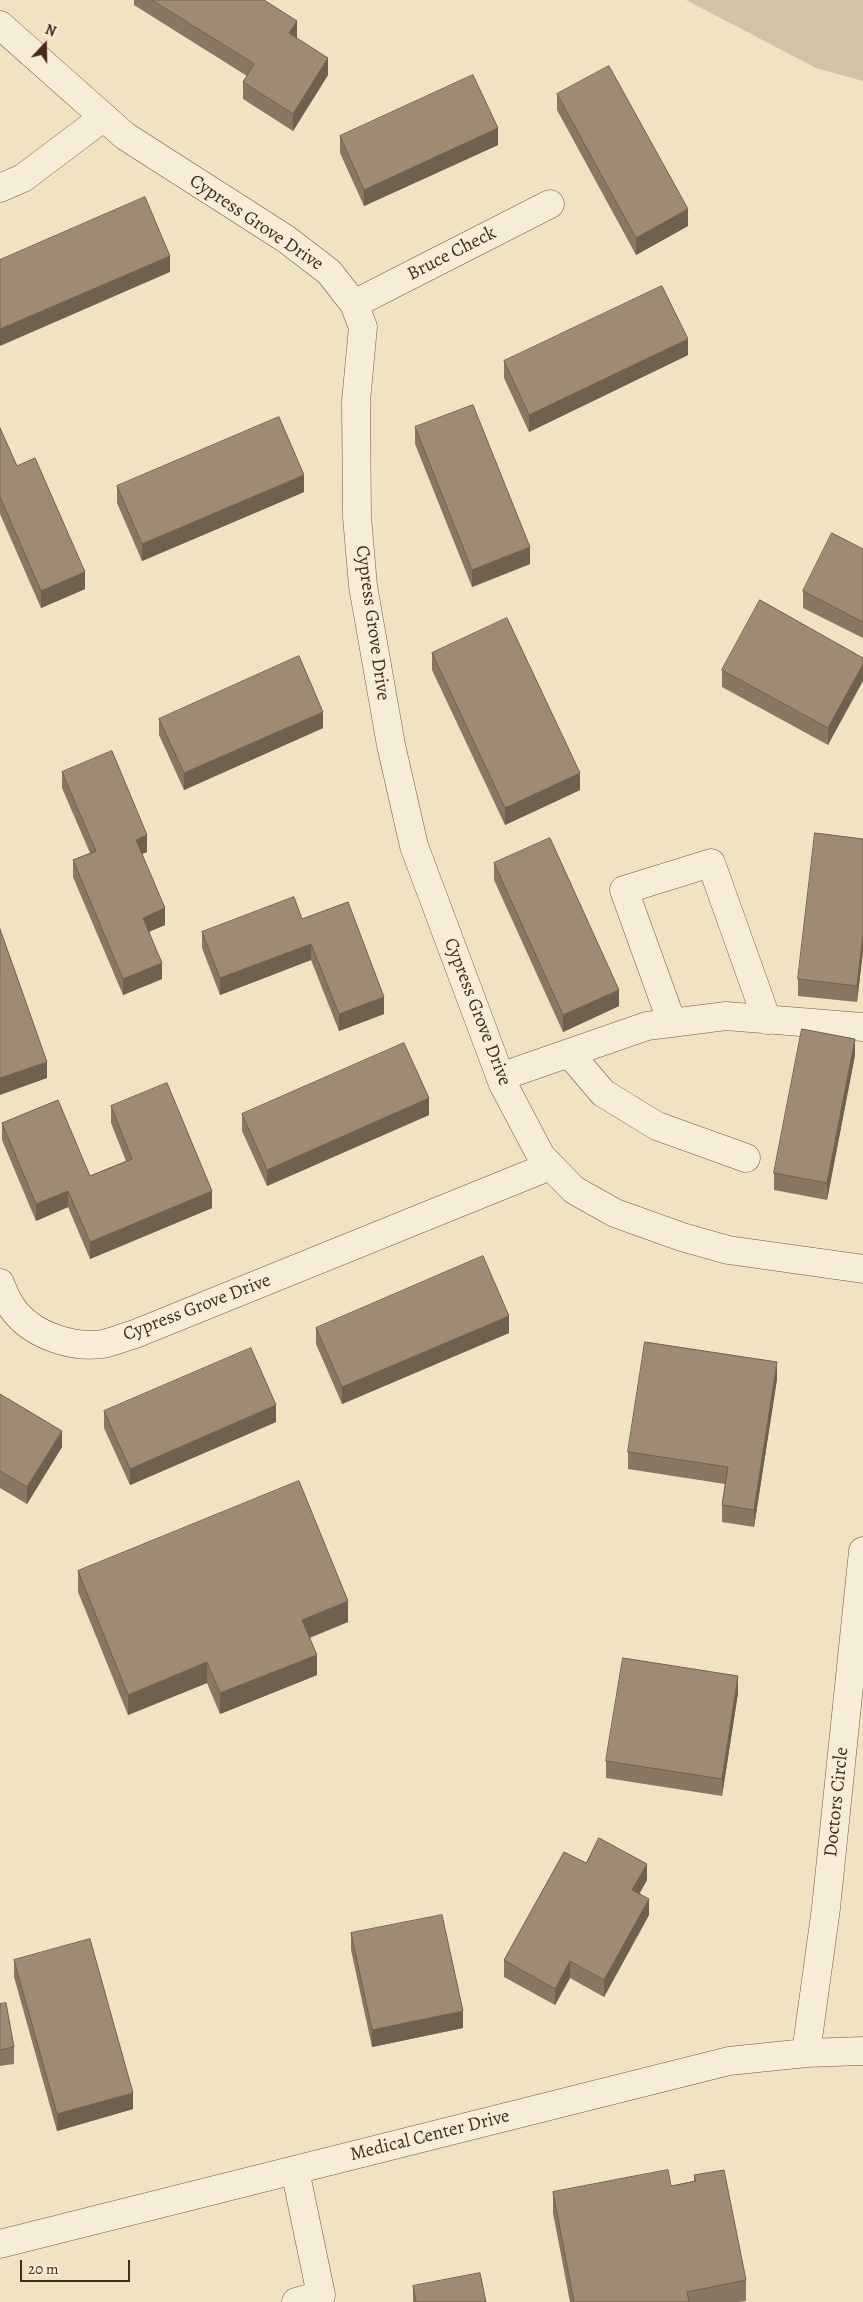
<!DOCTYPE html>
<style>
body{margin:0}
#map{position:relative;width:863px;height:2302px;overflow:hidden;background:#f0e3c2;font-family:Alegreya,serif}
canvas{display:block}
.north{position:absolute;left:20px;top:20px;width:50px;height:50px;-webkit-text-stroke:4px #f5edd7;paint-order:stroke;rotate:21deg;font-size:14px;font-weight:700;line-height:20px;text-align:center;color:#47291d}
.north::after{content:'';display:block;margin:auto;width:18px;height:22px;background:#47291d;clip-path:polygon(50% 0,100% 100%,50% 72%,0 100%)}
.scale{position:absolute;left:20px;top:2260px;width:110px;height:22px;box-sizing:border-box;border:2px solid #47291d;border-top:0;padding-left:6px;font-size:15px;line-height:18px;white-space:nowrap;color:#47291d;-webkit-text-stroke:4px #f5edd7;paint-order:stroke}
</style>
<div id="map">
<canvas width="863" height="2302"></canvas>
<div class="north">N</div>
<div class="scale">20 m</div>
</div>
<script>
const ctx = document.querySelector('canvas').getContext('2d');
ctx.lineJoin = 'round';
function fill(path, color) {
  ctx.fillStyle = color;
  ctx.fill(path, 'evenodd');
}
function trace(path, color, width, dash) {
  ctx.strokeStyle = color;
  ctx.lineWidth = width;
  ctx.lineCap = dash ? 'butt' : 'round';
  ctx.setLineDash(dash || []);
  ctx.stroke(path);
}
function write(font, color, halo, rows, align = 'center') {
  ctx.font = font + ' Alegreya,serif';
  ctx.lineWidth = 4.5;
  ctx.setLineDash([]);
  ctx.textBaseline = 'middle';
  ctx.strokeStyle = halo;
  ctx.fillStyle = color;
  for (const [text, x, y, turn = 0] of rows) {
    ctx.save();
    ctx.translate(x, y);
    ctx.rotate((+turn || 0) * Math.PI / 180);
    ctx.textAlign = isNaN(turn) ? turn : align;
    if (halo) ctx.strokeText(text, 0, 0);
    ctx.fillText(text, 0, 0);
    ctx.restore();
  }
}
const green = new Path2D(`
 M686,0H863V81L816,68Z`);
const minor = new Path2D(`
 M0,25L125,136L286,239L329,272L354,304L363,327L356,401L357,517L363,586L391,745L414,846L503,1084L541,1156L574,1190L615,1213L682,1237L728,1250L863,1269
 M0,188L23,178L104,117
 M354,304L550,204
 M672,1023L624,890L711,863L767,1020
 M569,1053L603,1093L657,1126L746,1158
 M500,1077L647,1026L726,1016L863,1027
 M0,1283C4,1294 9,1305 17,1314C36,1336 73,1348 102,1344C113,1342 124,1337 135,1334L550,1166
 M806,2053L826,1908L863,1551
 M295,2170L321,2295L296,2302
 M0,2244L729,2061L806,2053L863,2051`);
const wall = new Path2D(`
 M134,0H264L297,37V38L328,75L293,131L243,99V82L247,76L134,5Z
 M557,94L688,226L636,255L557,110Z
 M340,136L498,145L364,206L340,153Z
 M688,355L529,432L504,378V361Z
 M415,427L530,564L472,587L415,444Z
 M0,428L17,466L85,589L41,608L0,514Z
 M117,486L304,492L142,561L117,503Z
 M863,549V638L803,608V591Z
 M432,653L580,790L505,825L432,670Z
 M863,658L828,745L722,687V670Z
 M159,719L323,728L184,790L159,735Z
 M62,772L147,852L142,854L165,925L149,932L162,979L123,995L73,877V860L90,853L62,788Z
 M863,839V951L857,1002L798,996V979Z
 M494,863L619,1006L563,1032L494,880Z
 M302,919L384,1014L339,1031L311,960L220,995L202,948V932Z
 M855,1055L827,1200L774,1190V1173Z
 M111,1106L212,1208L90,1259L68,1207L36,1221L2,1140V1123L90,1176L126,1161L111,1123Z
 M242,1114L429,1115L267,1186L242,1131Z
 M316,1328L509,1333L342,1404L316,1344Z
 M777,1379L754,1527L722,1522V1505L725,1484L628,1469V1452Z
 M0,1394L62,1447L27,1504L0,1488Z
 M104,1411L276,1422L130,1485L104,1428Z
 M78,1571L348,1622L310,1638L317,1675L220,1714L207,1683L128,1715L78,1592Z
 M738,1693L722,1796L606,1778V1761Z
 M586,1863L647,1880L640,1893L649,1915L604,1997L570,1978L555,2005L504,1977V1960Z
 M351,1933L463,2028L372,2047L351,1950Z
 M14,1960L133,2109L57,2131L14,1977Z
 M0,2004L14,2047V2064L0,2066Z
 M694,2175L746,2280V2301L740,2302H570L553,2213V2192L671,2186L694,2181Z
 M413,2286L486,2302H413Z`);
const shadedWall = new Path2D(`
 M297,21V37L289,50V33Z
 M328,58V75L293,131V114Z
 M498,128V145L364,206V190Z
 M688,209V226L636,255V238Z
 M170,256V272L0,346V329Z
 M688,339V355L529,432V415Z
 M304,475V492L142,561V544Z
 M530,547V564L472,587V570Z
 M85,572V589L41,608V591Z
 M863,664V681L828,745V728Z
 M323,712V728L184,790V773Z
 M580,773V790L505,825V808Z
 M147,835V852L136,856V840Z
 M165,908V925L143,934V918Z
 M863,935V951L857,1002V986Z
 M311,944V960L220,995V978Z
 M162,963V979L123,995V979Z
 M619,990V1006L563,1032V1015Z
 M384,997V1014L339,1031V1014Z
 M855,1039V1055L827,1200V1183Z
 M47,1062V1078L0,1095V1078Z
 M429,1098V1115L267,1186V1170Z
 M68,1191V1207L36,1221V1204Z
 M212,1191V1208L90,1259V1242Z
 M509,1316V1333L342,1404V1387Z
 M777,1362V1379L754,1527V1510Z
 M276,1405V1422L130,1485V1469Z
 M62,1431V1447L27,1504V1487Z
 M348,1601V1622L302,1640V1620Z
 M317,1655V1675L220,1714V1693Z
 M207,1662V1683L128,1715V1695Z
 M738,1676V1693L722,1796V1779Z
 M647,1864V1880L632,1906V1890Z
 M649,1899V1915L604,1997V1980Z
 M570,1961V1978L555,2005V1989Z
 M463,2011V2028L372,2047V2030Z
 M133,2093V2109L57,2131V2114Z`);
const building = new Path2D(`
 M152,0H264L297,21L289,33L328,58L293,114L243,82L254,64Z
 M609,66L688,209L636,238L557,94Z
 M473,75L498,128L364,190L340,136Z
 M145,197L170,256L0,329V260Z
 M662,286L688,339L529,415L504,361Z
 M473,405L530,547L472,570L415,427Z
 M279,417L304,475L142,544L117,486Z
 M0,428L17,466L35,458L85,572L41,591L0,497Z
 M832,533L863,549V622L803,591Z
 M760,600L863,658V664L828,728L722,670Z
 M507,618L580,773L505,808L432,653Z
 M299,656L323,712L184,773L159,719Z
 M112,751L147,835L136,840L165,908L143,918L162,963L123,979L73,860L96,851L62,772Z
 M815,833L863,839V935L857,986L798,979Z
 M550,838L619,990L563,1015L494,863Z
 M294,897L302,919L348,902L384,997L339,1014L311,944L220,978L202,932Z
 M0,929L47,1062L0,1078Z
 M802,1029L855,1039L827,1183L774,1173Z
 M404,1043L429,1098L267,1170L242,1114Z
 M167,1083L212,1191L90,1242L68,1191L36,1204L2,1123L58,1100L90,1176L132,1159L111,1106Z
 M483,1256L509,1316L342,1387L316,1328Z
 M645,1342L777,1362L754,1510L722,1505L728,1467L628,1452Z
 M251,1348L276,1405L130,1469L104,1411Z
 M0,1394L62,1431L27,1487L0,1471Z
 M299,1481L348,1601L302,1620L317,1655L220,1693L207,1662L128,1695L78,1571Z
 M623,1658L738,1676L722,1779L606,1761Z
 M599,1838L647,1864L632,1890L649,1899L604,1980L570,1961L555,1989L504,1960L564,1852L586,1863Z
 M442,1915L463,2011L372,2030L351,1933Z
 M90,1939L133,2093L57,2114L14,1960Z
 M6,2003L14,2047L0,2050V2004Z
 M668,2170L671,2186L696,2181L694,2175L724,2170L746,2280L687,2292L689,2302H574L553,2192Z
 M480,2273L486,2302H416L413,2286Z`);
const streetNames = [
 ["Cypress Grove Drive",256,223,34],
 ["Bruce Check",452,254,-27],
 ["Cypress Grove Drive",372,623,82],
 ["Cypress Grove Drive",477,1012,69],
 ["Cypress Grove Drive",197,1308,-21],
 ["Doctors Circle",837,1802,-84],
 ["Medical Center Drive",430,2136,-14]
];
fill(green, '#d3c3a6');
trace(minor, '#715846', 29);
trace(minor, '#f5edd7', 28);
fill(wall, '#897763');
fill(shadedWall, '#6f6150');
fill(building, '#9f8a73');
trace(building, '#6f6150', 1);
write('19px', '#47291d', '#f5edd7', streetNames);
</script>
